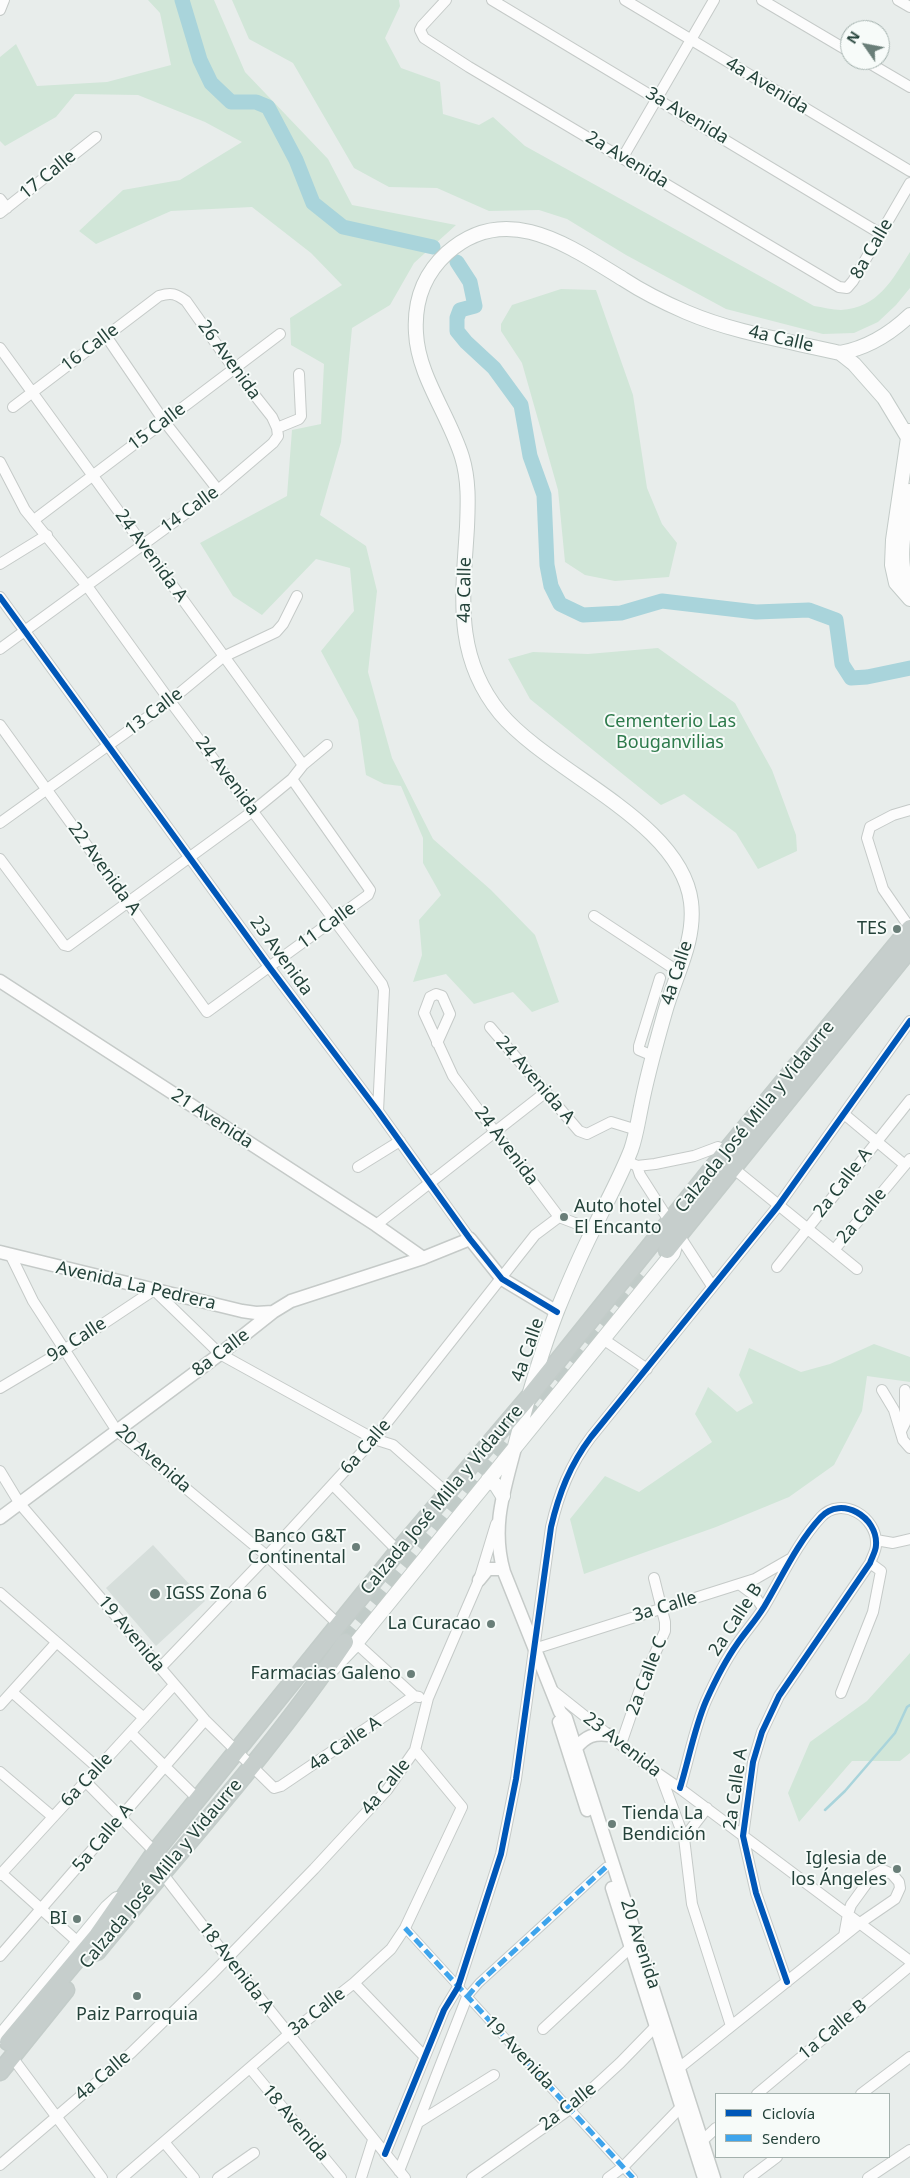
<!DOCTYPE html>
<meta charset="utf-8">
<style>
body{margin:0}
#map{position:relative;width:910px;height:2178px;overflow:hidden;background:#e8edeb;font-family:"Noto Sans",sans-serif}
canvas{display:block}
.legend{position:absolute;left:715px;top:2093px;width:175px;height:65px;box-sizing:border-box;background:#f7fbf9;border:1px solid #a3b1ad;margin:0;padding:6px 9px;list-style:none;font-size:15px;color:#24423a}
.legend li{display:flex;align-items:center;gap:10px;height:25px}
.legend b{width:25px;border:1px solid #a3b1ad}
.north{position:absolute;left:840px;top:20px;width:50px;height:50px;box-sizing:border-box;background:#f7fbf9;border:1px solid #a3b1ad;border-radius:50%;rotate:303deg;font-size:14px;font-weight:700;line-height:20px;text-align:center;color:#24423a}
.north::after{content:'';display:block;margin:auto;width:18px;height:22px;background:#697e78;clip-path:polygon(50% 0,100% 100%,50% 72%,0 100%)}
</style>
<div id="map">
<canvas width="910" height="2178"></canvas>
<ul class="legend">
<li><b style="height:6px;background:#0057b8"></b>Ciclovía</li>
<li><b style="height:6px;background:#3ea4ec"></b>Sendero</li>
</ul>
<div class="north">N</div>
</div>
<script>
const ctx = document.querySelector('canvas').getContext('2d');
ctx.lineJoin = 'round';
function fill(path, color) {
  ctx.fillStyle = color;
  ctx.fill(path, 'evenodd');
}
function trace(path, color, width, dash) {
  ctx.strokeStyle = color;
  ctx.lineWidth = width;
  ctx.lineCap = dash ? 'butt' : 'round';
  ctx.setLineDash(dash || []);
  ctx.stroke(path);
}
function write(font, color, halo, rows, align = 'center') {
  ctx.font = font + ' "Noto Sans",sans-serif';
  ctx.lineWidth = 4;
  ctx.setLineDash([]);
  ctx.textBaseline = 'middle';
  ctx.strokeStyle = halo;
  ctx.fillStyle = color;
  for (const [text, x, y, turn = 0] of rows) {
    ctx.save();
    ctx.translate(x, y);
    ctx.rotate((+turn || 0) * Math.PI / 180);
    ctx.textAlign = isNaN(turn) ? turn : align;
    if (halo) ctx.strokeText(text, 0, 0);
    ctx.fillText(text, 0, 0);
    ctx.restore();
  }
}
const built = new Path2D(`
 M153,1545L205,1601L156,1646L106,1588Z`);
const green = new Path2D(`
 M148,0H214L245,72L328,159L352,205L456,225L414,263L390,305L352,328L341,442L320,515L366,546L377,591L368,672L392,758L433,839L491,890L535,935L559,1002L532,1012L513,992L474,1004L446,974L413,982L422,955L419,920L441,895L423,863V838L401,786L384,784L366,775L358,720L321,651L354,611L350,568L316,559L262,615L233,596L200,543L287,496L292,430L321,424L324,364L291,345L290,318L342,285L311,253L252,207L171,211L96,244L79,231L123,190L180,180L242,142L205,122L138,95L75,94L56,117L5,146L0,141V57L16,44L37,86L107,82L171,65L160,13Z
 M232,0H399L400,6L385,38L401,68L440,82L443,114L479,125L493,117L525,146L814,306C822,307 833,310 841,310C878,308 892,280 910,252V288L896,305L878,322L854,333L823,334L726,309L626,255L567,219L539,210L489,211L437,188L389,187L354,168L293,63L249,39Z
 M561,289L596,290L633,395L647,488L662,524L677,543L669,577L615,581L585,575L565,562L558,490L522,363L501,331V324L512,305Z
 M658,648L735,703L772,770L796,835L797,851L758,869L736,833L684,794L661,805L530,699L508,659L533,652L588,654Z
 M874,1344L910,1357V1382L867,1376L862,1411L834,1465L789,1497L716,1527L584,1574L570,1519L605,1476L639,1492L712,1442L695,1414L708,1387L737,1412L753,1403L739,1375L749,1348L801,1372L830,1364Z
 M910,1653V1753L900,1761H852L799,1822L788,1793L810,1742L867,1701Z`);
const stream = new Path2D(`
 M825,1810L845,1791L895,1733L907,1707L910,1705`);
const river = new Path2D(`
 M182,0L200,60L211,83L231,102H256L268,107L296,160L313,203L343,227L433,247
 M457,262L470,282L475,306L460,310L457,318V331L466,342L494,368L521,405L530,456L544,495L547,565L551,586L560,604L583,615L621,613L662,601L756,612L809,610L836,620L842,664L851,678L867,677L910,668`);
const trunkTunnel = new Path2D(`
 M345,1642L645,1276`);
const pedestrian = new Path2D(`
 M405,1928L633,2178
 M467,1997L479,1983L606,1867`);
const minor = new Path2D(`
 M446,0L422,26L420,30L424,38L469,67L839,287L847,288L853,281L910,183
 M492,0L881,234
 M625,0L910,171
 M762,0L850,52
 M898,0L910,7
 M0,10L4,0
 M864,60L910,87
 M623,157L714,0
 M0,199L7,208
 M0,213L96,137
 M106,336L164,421L218,490
 M0,348L303,765
 M277,428L299,419L301,416L299,374
 M0,462L25,510L87,586L170,701L382,984L384,990L378,1111
 M34,520L280,334
 M0,564L47,535
 M0,597L270,968L378,1111L470,1239
 M0,649L218,490L273,443L278,436L277,428L272,417L234,369L186,301C176,294 172,292 159,296L13,407
 M0,725L207,1012L368,895L370,890L292,779
 M0,823L170,701L223,657L276,632L283,624L297,596
 M0,859L64,945L68,946L253,811L292,779L303,765L327,745
 M594,916L679,972
 M910,928L883,889L867,838L870,827L893,815L910,810
 M490,1027L579,1131L587,1134L611,1122L637,1130
 M437,1043L450,1014L442,996L436,994L430,997L424,1013L453,1076L559,1217L593,1230
 M653,1056L639,1050V1046L660,978
 M844,1114L905,1165
 M627,1161L637,1166L655,1164L694,1156L718,1147L726,1151
 M637,1166L640,1175L670,1222
 M358,1167L400,1141
 M733,1168L857,1269
 M376,1225L546,1092
 M679,1235L712,1286
 M834,1250L910,1159
 M11,1256L33,1301L117,1431L267,1556L339,1625
 M777,1267L910,1100
 M603,1339L647,1369
 M0,1388L64,1350L154,1290L220,1354L374,1439L393,1445L447,1493
 M882,1390L894,1410L903,1440L910,1448
 M901,1431L905,1423V1390
 M0,1471L20,1504L205,1720L274,1788L281,1786L414,1696
 M333,1485L398,1551
 M876,1540L893,1543L910,1539
 M739,1584L754,1595L763,1608
 M0,1593L144,1718
 M356,1643L414,1696L419,1697
 M534,1649L755,1579L790,1559
 M160,1668L267,1556L374,1439L535,1235L559,1217
 M552,1690L650,1768L682,1790L910,1961
 M12,1692L98,1768
 M841,1693L873,1612L881,1571L870,1563
 M0,1705L56,1643
 M131,1733L198,1799
 M621,1744L642,1683L665,1631V1622L654,1578
 M0,1772L53,1817
 M661,1776L684,1838L692,1904L731,2026
 M85,1781L155,1852
 M680,1788C689,1759 694,1729 706,1701C715,1681 725,1661 737,1644C746,1631 756,1620 764,1607C782,1577 797,1543 821,1517C841,1495 878,1517 876,1545C876,1551 872,1557 870,1563L779,1696L762,1732L753,1762L743,1836L756,1893L787,1982
 M684,1838L707,1808
 M1,1873L79,1943
 M162,1873L227,1957L405,2178
 M0,1875L174,1685
 M0,1956L205,1720
 M354,1983L424,2056
 M543,2029L631,1947
 M12,2057L102,2178
 M250,2068L341,2178
 M679,2068L860,1923L895,1899L900,1888L899,1882L892,1874L883,1870L872,1876L851,1905L848,1914L844,1936
 M757,2094L910,1966
 M861,2094L910,2057
 M419,2122L494,2075
 M702,2141L716,2128
 M164,2142L194,2178
 M385,2154L444,2010L458,1987L501,1854L516,1779L551,1527C559,1493 570,1465 591,1437L778,1206L910,1021
 M0,2165L131,2053L210,1976L314,1869L387,1790L415,1750L428,1698L479,1580L496,1524
 M399,2171L467,1997
 M122,2178L289,2034L354,1983L391,1949L405,1928L462,1807L415,1750
 M218,2178L254,2153
 M361,2178L373,2140
 M472,2178L570,2109L620,2063L656,2026
 M608,2178L623,2167L681,2107
 M749,2178L777,2157
 M868,2178L910,2150`);
const tertiary = new Path2D(`
 M0,981L376,1225L423,1258
 M0,1252L242,1311L256,1313L273,1312
 M515,1448C504,1491 491,1527 504,1572L560,1712L566,1718L714,2178
 M0,1518L220,1354L273,1312L291,1301L423,1258L470,1239L502,1279L557,1312
 M479,1580L488,1569H503
 M559,1722L587,1810
 M576,1748C586,1736 594,1733 609,1735
 M612,1888L704,2178`);
const secondary = new Path2D(`
 M840,353C867,348 890,334 910,315
 M909,431L893,540L892,565L896,583L910,599
 M910,491C907,514 894,567 910,586
 M515,1446C527,1401 540,1355 557,1311C568,1284 580,1256 593,1230C606,1203 620,1178 631,1150C636,1136 638,1121 641,1107C647,1075 656,1044 665,1012C675,976 696,941 691,902C681,821 550,773 500,713C453,655 463,595 467,527C468,503 469,480 462,457C449,415 418,376 416,333C414,302 424,274 447,253C506,200 569,246 623,279C643,292 665,303 686,312C735,333 789,341 840,353L854,364L884,398L910,441
 M488,1480L496,1485L503,1496
 M331,1670L352,1648L673,1253L676,1242
 M0,2037L107,1908L117,1899`);
const trunk = new Path2D(`
 M667,1250L910,949
 M97,1952C181,1849 271,1751 345,1642
 M8,2042L96,1937L155,1852L398,1551L528,1398L726,1151L910,928
 M0,2072L66,1990`);
const quiet = new Path2D(`
 M405,1928L633,2178
 M467,1997L479,1983L606,1867`);
const cycleway = new Path2D(`
 M0,597L270,968L378,1111L470,1239L502,1279L557,1312
 M680,1788C689,1759 694,1729 706,1701C715,1681 725,1661 737,1644C746,1631 756,1620 764,1607C782,1577 797,1543 821,1517C841,1495 878,1517 876,1545C876,1551 872,1557 870,1563L779,1696L762,1732L753,1762L743,1836L756,1893L787,1982
 M385,2154L444,2010L458,1987L501,1854L516,1779L551,1527C559,1493 570,1465 591,1437L778,1206L910,1021`);
const markers = [
 [897,929,5,"#697e78"],
 [564,1217,5,"#697e78"],
 [356,1547,5,"#697e78"],
 [155,1594,6,"#697e78"],
 [491,1624,5,"#697e78"],
 [411,1674,5,"#697e78"],
 [612,1824,5,"#697e78"],
 [897,1869,5,"#697e78"],
 [77,1919,5,"#697e78"],
 [137,1996,5,"#697e78"]
];
const streetNames = [
 ["4a Avenida",767,86,31],
 ["3a Avenida",687,116,31],
 ["2a Avenida",627,160,31],
 ["17 Calle",48,175,-39],
 ["8a Calle",872,249,-60],
 ["4a Calle",781,339,13],
 ["16 Calle",90,348,-37],
 ["26 Avenida",229,360,54],
 ["15 Calle",157,427,-37],
 ["14 Calle",190,510,-36],
 ["24 Avenida A",151,556,54],
 ["4a Calle",465,590,-89],
 ["13 Calle",154,712,-37],
 ["24 Avenida",227,776,53],
 ["22 Avenida A",104,869,54],
 ["11 Calle",327,926,-36],
 ["23 Avenida",281,956,54],
 ["4a Calle",677,973,-72],
 ["24 Avenida A",535,1080,49],
 ["Calzada José Milla y Vidaurre",755,1117,-51],
 ["21 Avenida",212,1119,33],
 ["24 Avenida",506,1146,53],
 ["2a Calle A",843,1183,-52],
 ["2a Calle",862,1216,-50],
 ["Avenida La Pedrera",136,1286,13],
 ["9a Calle",77,1340,-33],
 ["4a Calle",528,1350,-71],
 ["8a Calle",221,1353,-37],
 ["6a Calle",366,1447,-49],
 ["20 Avenida",153,1459,41],
 ["Calzada José Milla y Vidaurre",442,1500,-50],
 ["3a Calle",665,1607,-17],
 ["2a Calle B",736,1620,-57],
 ["19 Avenida",131,1634,50],
 ["2a Calle C",647,1676,-69],
 ["4a Calle A",345,1744,-34],
 ["23 Avenida",622,1745,38],
 ["6a Calle",87,1780,-47],
 ["4a Calle",386,1787,-51],
 ["2a Calle A",736,1789,-82],
 ["5a Calle A",103,1838,-50],
 ["Calzada José Milla y Vidaurre",161,1874,-50],
 ["20 Avenida",640,1944,72],
 ["18 Avenida A",236,1968,52],
 ["3a Calle",317,2012,-38],
 ["1a Calle B",833,2030,-40],
 ["19 Avenida",519,2053,47],
 ["4a Calle",103,2076,-40],
 ["2a Calle",568,2107,-38],
 ["18 Avenida",295,2123,50]
];
const parkNames = [
 ["Cementerio Las",670,722],
 ["Bouganvilias",670,743]
];
const poiNames = [
 ["TES",887,929],
 ["Auto hotel",574,1207,"left"],
 ["El Encanto",574,1228,"left"],
 ["Banco G&T",346,1537],
 ["Continental",346,1558],
 ["IGSS Zona 6",166,1594,"left"],
 ["La Curacao",481,1624],
 ["Farmacias Galeno",401,1674],
 ["Tienda La",622,1814,"left"],
 ["Bendición",622,1835,"left"],
 ["Iglesia de",887,1859],
 ["los Ángeles",887,1880],
 ["BI",67,1919],
 ["Paiz Parroquia",137,2015,"center"]
];
fill(built, '#d6dedb');
fill(green, '#d1e6d8');
trace(stream, '#a9d4db', 2.5);
trace(river, '#a9d4db', 15);
trace(trunkTunnel, '#c1cbc8', 16, [16, 8]);
trace(pedestrian, '#c5cac8', 10);
trace(minor, '#c5cac8', 12);
trace(tertiary, '#c5cac8', 15);
trace(secondary, '#c3cbc8', 16);
trace(trunk, '#c3ccc9', 19);
trace(pedestrian, '#fcfcfc', 8);
trace(minor, '#fcfcfc', 10);
trace(tertiary, '#fcfcfc', 12);
trace(secondary, '#fcfcfc', 14);
trace(trunk, '#c6cecc', 16);
trace(quiet, '#3ea4ec', 5, [10, 5]);
trace(cycleway, '#0057b8', 6);
for (const [x, y, r, color] of markers) {
  const dot = new Path2D();
  dot.arc(x, y, r, 0, 2 * Math.PI);
  ctx.fillStyle = color;
  ctx.fill(dot);
  trace(dot, '#f7fbf9', 2);
}
write('18px', '#24423a', '#f7fbf9', streetNames);
write('18px', '#2d7a4b', '#f7fbf9', parkNames);
write('18px', '#24423a', '#f7fbf9', poiNames, 'right');
</script>
